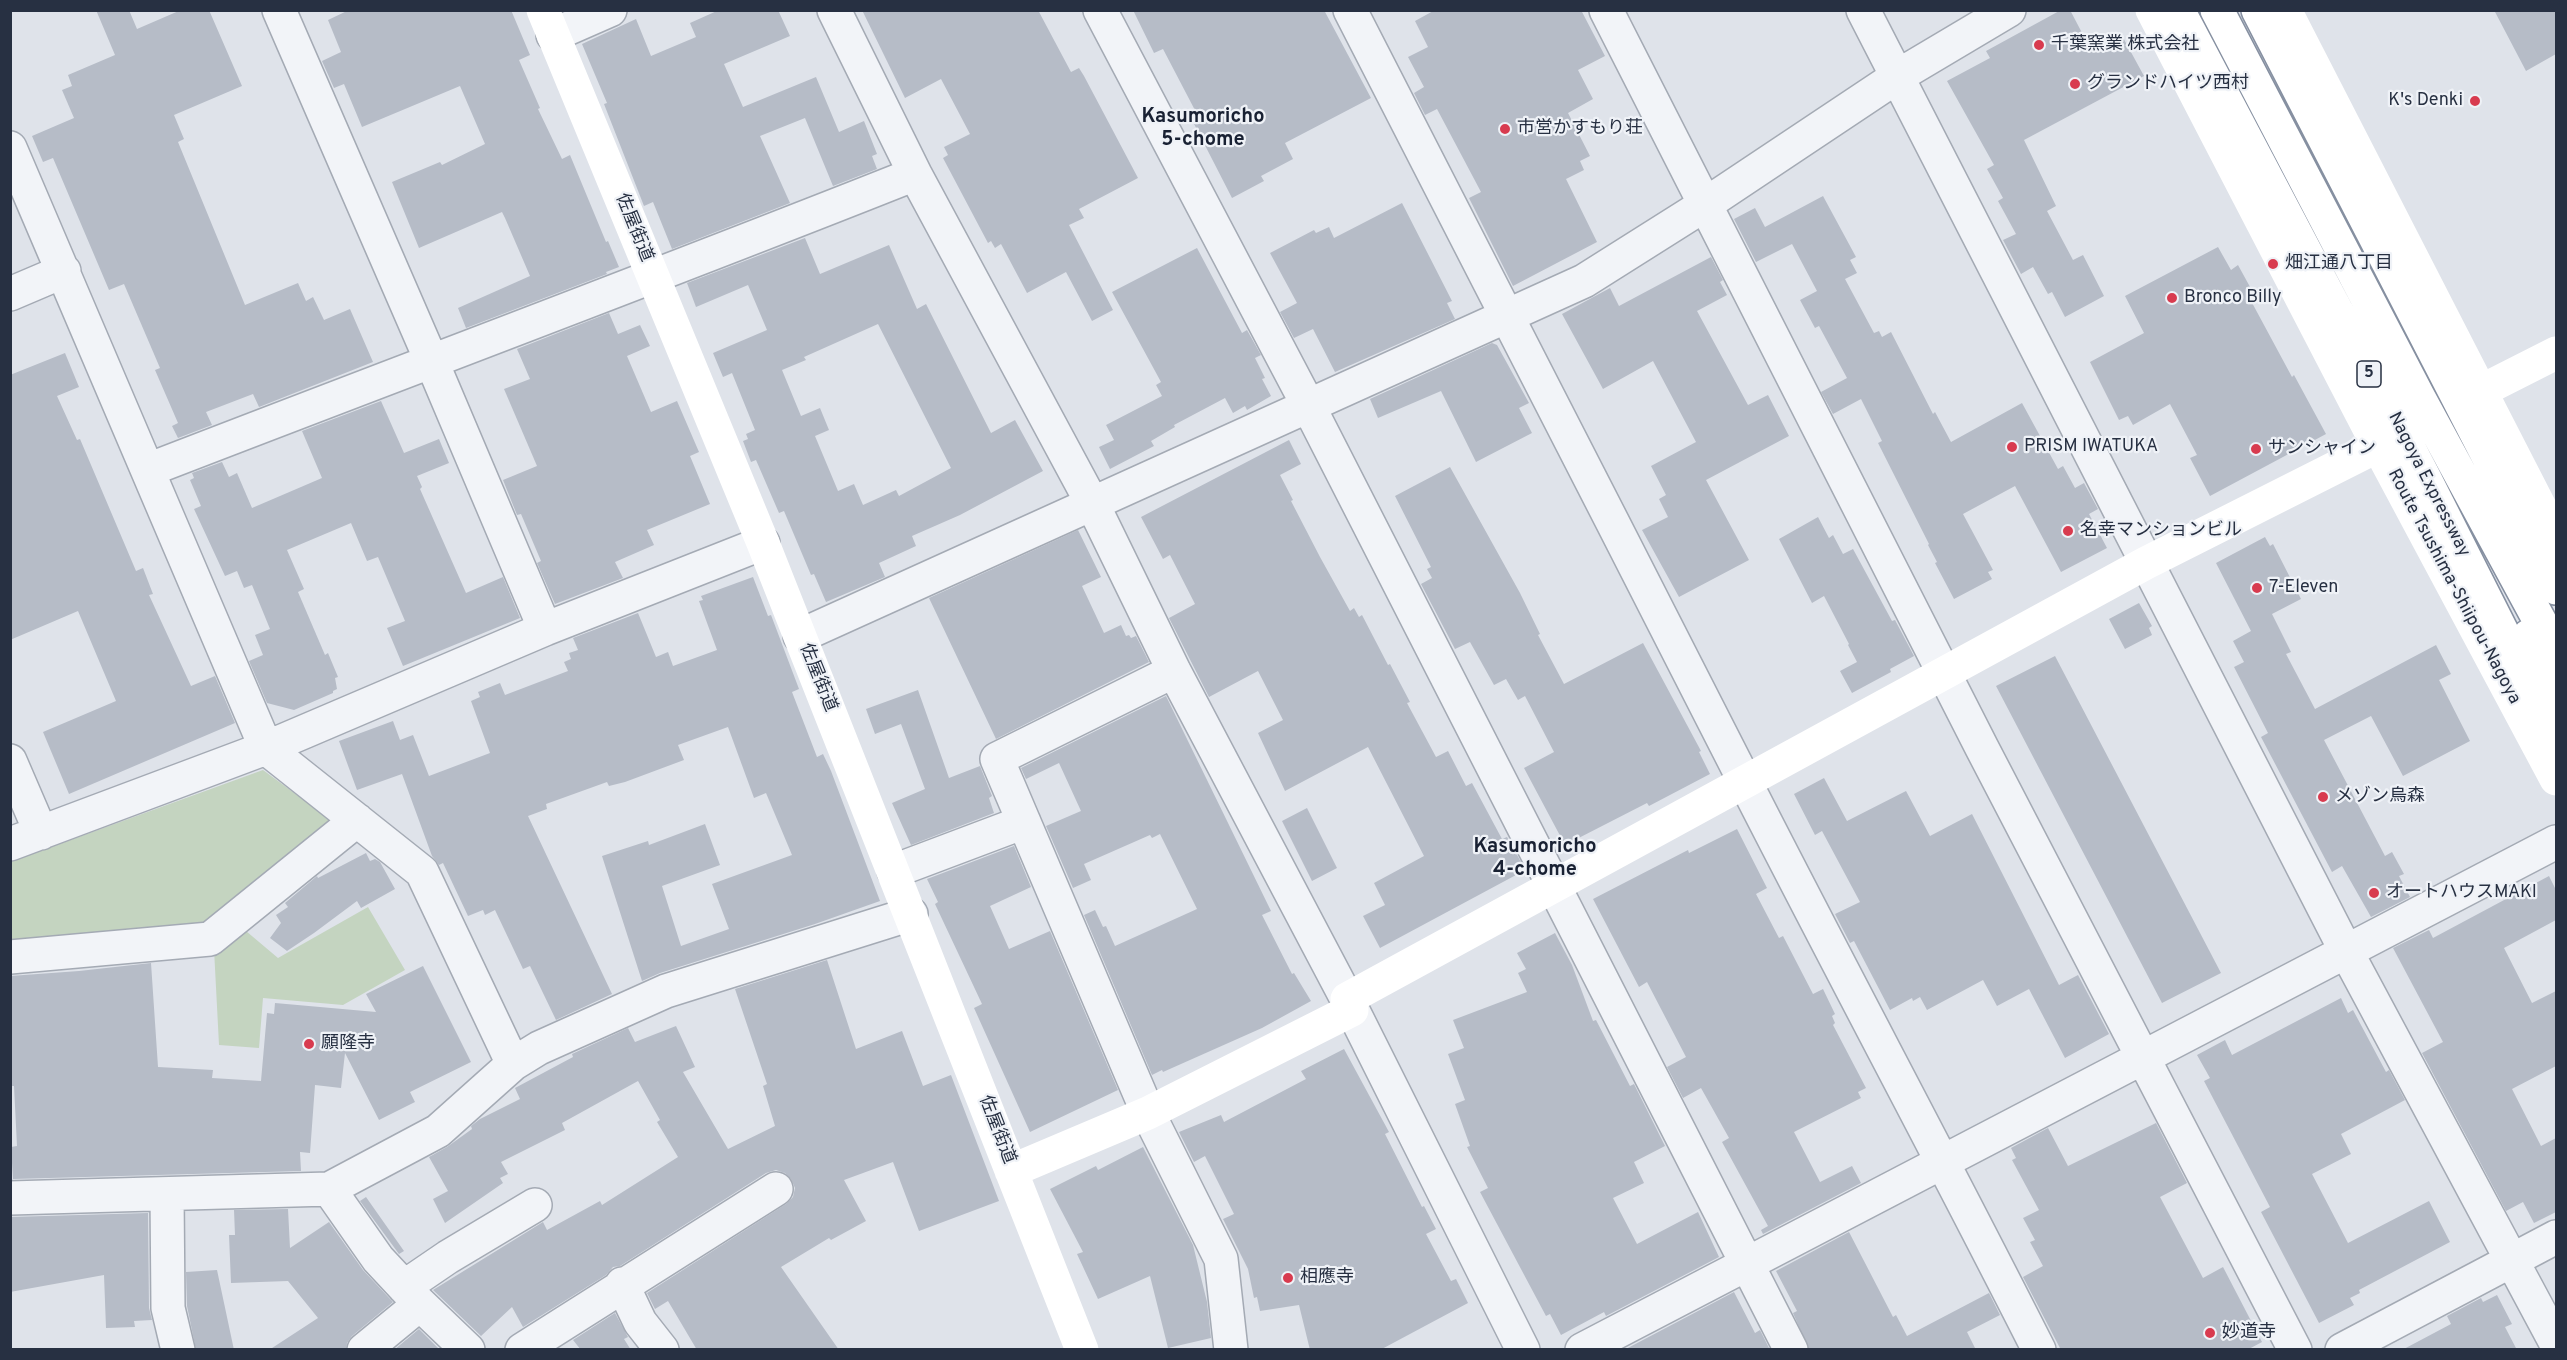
<!DOCTYPE html>
<meta charset="utf-8">
<style>
body{margin:0}
#map{position:relative;width:2567px;height:1360px;overflow:hidden;background:#dfe3ea;font-family:Overpass,sans-serif}
canvas{display:block}
.frame{position:absolute;inset:0;border:12px solid #273042;pointer-events:none}
</style>
<div id="map">
<canvas width="2567" height="1360"></canvas>
<div class="frame"></div>
</div>
<script>
const ctx = document.querySelector('canvas').getContext('2d');
ctx.lineJoin = 'round';
function fill(path, color) {
  ctx.fillStyle = color;
  ctx.fill(path, 'evenodd');
}
function trace(path, color, width, dash) {
  ctx.strokeStyle = color;
  ctx.lineWidth = width;
  ctx.lineCap = dash ? 'butt' : 'round';
  ctx.setLineDash(dash || []);
  ctx.stroke(path);
}
function write(font, color, halo, rows, align = 'center') {
  ctx.font = font + ' Overpass,"Noto Sans JP",sans-serif';
  ctx.lineWidth = 4.5;
  ctx.setLineDash([]);
  ctx.textBaseline = 'middle';
  ctx.strokeStyle = halo;
  ctx.fillStyle = color;
  for (const [text, x, y, turn = 0] of rows) {
    ctx.save();
    ctx.translate(x, y);
    ctx.rotate((+turn || 0) * Math.PI / 180);
    ctx.textAlign = isNaN(turn) ? turn : align;
    if (halo) ctx.strokeText(text, 0, 0);
    ctx.fillText(text, 0, 0);
    ctx.restore();
  }
}
const green = new Path2D(`
 M263,770L339,826L205,929L11,947L10,862Z
 M368,907L405,970L343,1005L263,998L259,1048L219,1045L214,949L246,931L278,958Z`);
const building = new Path2D(`
 M96,10H129L137,29L181,10H209L242,86L174,115L184,139L178,142L245,305L298,283L306,301L313,297L324,320L350,309L373,362L259,407L253,394L206,412L212,425L178,438L172,426L178,423L155,370L160,368L124,284L109,290L53,158L43,162L32,136L74,118L62,90L72,86L68,75L115,55Z
 M349,10H511L530,55L519,60L540,108L538,109L562,159L570,155L606,242L608,241L619,267L606,272L607,274L466,328L458,308L530,276L505,218L502,212L419,248L392,182L440,162L442,165L485,144L460,86L362,127L344,84L334,88L322,61L341,52L328,20Z
 M719,10H778L790,36L724,64L743,107L816,77L839,132L864,121L877,154L872,156L877,169L833,186L805,118L760,136L790,203L672,249L653,202L644,206L604,104L607,103L582,44L636,19L651,56L696,37L690,23Z
 M862,10H1038L1071,72L1079,68L1084,76L1138,178L1079,209L1084,218L1069,225L1113,310L1092,321L1066,272L1027,293L1001,244L995,248L991,241L988,243L943,158L948,155L944,147L970,134L941,79L905,98Z
 M1133,10H1324L1371,98L1285,143L1293,159L1261,176L1264,181L1232,198L1192,120L1198,116L1163,49L1154,53Z
 M1435,10H1581L1605,56L1578,70L1593,99L1568,113L1590,156L1580,161L1584,170L1566,179L1597,242L1513,286L1469,198L1481,192L1437,109L1425,115L1414,93L1424,87L1408,57L1428,47L1415,21Z
 M2061,10H2070L2090,48L2120,32L2144,76L2024,140L2056,206L2047,211L2073,260L2083,255L2104,296L2065,317L2052,292L2048,294L2033,267L2021,274L2003,240L2016,234L1998,201L2003,198L1987,169L1994,165L1947,81L1990,58L1986,51Z
 M2494,10H2556V54L2526,71Z
 M1823,196L1856,257L1850,260L1857,273L1845,279L1874,333L1879,331L1882,337L1891,332L1933,414L1935,412L1951,442L2022,403L2058,469L2063,466L2075,488L2084,483L2098,509L2089,514L2107,548L2061,572L2015,486L1963,514L1993,570L1988,572L1992,579L1954,599L1935,563L1937,562L1928,545L1929,544L1878,443L1882,441L1861,399L1833,414L1821,392L1847,378L1819,326L1815,328L1800,300L1817,291L1792,244L1756,262L1734,219L1755,208L1765,227Z
 M1402,203L1452,301L1447,303L1455,319L1335,372L1313,329L1294,338L1280,312L1297,303L1270,253L1314,230L1316,233L1329,227L1334,238Z
 M805,238L820,274L889,245L917,309L926,304L991,433L1015,420L1043,471L960,515L912,536L916,546L879,563L885,577L826,602L814,574L811,575L784,511L779,513L756,460L751,462L743,441L748,439L746,434L755,430L732,373L723,377L713,353L767,330L748,285L696,307L687,283ZM878,324L951,468L899,496L896,490L863,505L854,484L838,491L815,436L829,430L820,408L801,416L782,370L806,360L804,357Z
 M2218,247L2231,270L2238,265L2255,296L2250,299L2292,377L2294,375L2326,434L2210,496L2190,458L2197,455L2170,404L2133,425L2128,416L2119,420L2090,362L2144,333L2125,296Z
 M1197,248L1242,333L1247,330L1261,355L1255,358L1265,378L1262,379L1271,396L1247,410L1245,406L1233,413L1225,398L1174,425L1175,427L1151,441L1154,446L1110,469L1099,447L1114,440L1106,425L1162,396L1156,385L1161,382L1112,292Z
 M1711,257L1723,280L1720,282L1727,295L1697,311L1748,405L1768,395L1789,436L1706,480L1749,560L1679,597L1642,530L1668,517L1659,499L1666,495L1651,466L1696,442L1653,361L1603,389L1562,314L1610,288L1619,306Z
 M609,313L618,334L640,325L650,346L627,356L651,412L677,401L699,452L690,456L710,504L647,530L654,545L615,562L623,578L555,604L537,563L541,561L521,514L517,515L503,480L537,466L504,389L530,379L517,349Z
 M1492,343L1497,345L1529,403L1519,408L1532,433L1476,462L1441,391L1378,418L1370,399Z
 M65,353L79,387L57,396L77,440L80,439L136,571L143,568L153,594L149,595L191,686L215,676L235,723L69,794L43,732L116,701L78,611L10,640V375Z
 M381,401L404,453L439,439L449,463L417,476L422,487L420,489L466,593L503,577L520,618L403,666L387,628L405,621L378,557L367,561L351,523L287,550L304,589L298,592L325,655L328,653L338,677L335,678L337,689L333,691V693L294,710L267,703L249,661L263,655L255,635L270,629L252,585L244,588L237,571L225,576L194,509L201,506L190,480L194,478L192,473L222,462L229,477L237,473L252,508L322,478L302,431Z
 M1289,440L1301,464L1280,475L1293,500L1291,501L1320,557L1350,611L1354,608L1359,617L1362,615L1388,665L1390,664L1410,702L1407,703L1436,757L1448,751L1466,786L1472,783L1502,839L1507,837L1521,862L1516,875L1380,948L1363,916L1385,905L1374,883L1424,856L1368,747L1285,791L1258,733L1283,720L1258,671L1209,697L1169,618L1195,604L1170,555L1163,559L1141,517Z
 M1450,467L1520,593L1540,634L1538,635L1564,684L1643,643L1701,751L1699,752L1710,774L1649,806L1647,803L1565,845L1524,768L1554,752L1525,696L1518,700L1506,679L1494,685L1470,642L1455,649L1421,584L1432,578L1427,569L1431,567L1395,496Z
 M1818,517L1829,538L1833,535L1843,554L1853,549L1892,621L1895,620L1914,656L1890,669L1891,672L1852,693L1840,671L1857,662L1848,645L1849,644L1824,596L1812,603L1779,539Z
 M1078,530L1101,577L1082,586L1104,633L1121,625L1126,636L1129,635L1131,638L1136,636L1149,662L996,739L929,598Z
 M2265,537L2270,546L2273,544L2301,599L2272,614L2291,652L2286,654L2315,709L2436,645L2451,674L2439,680L2470,741L2403,776L2371,716L2324,740L2385,856L2392,852L2404,874L2399,876L2410,897L2371,917L2342,866L2332,872L2261,737L2268,733L2234,667L2244,662L2233,641L2251,631L2216,563Z
 M753,577L768,616L771,615L799,689L792,692L817,757L823,754L831,771L880,901L815,924L660,973L642,981L602,856L648,841L649,845L705,824L720,865L662,886L681,946L729,929L712,884L792,855L766,793L754,798L728,727L678,745L684,760L625,782L609,786L607,782L546,804L547,809L528,816L612,994L556,1020L530,966L523,969L495,910L485,915L483,910L468,916L443,863L439,865L432,856L402,774L357,790L339,741L393,721L400,740L413,735L429,776L490,753L471,701L480,697L478,692L500,683L505,695L568,671L564,662L571,659L569,653L578,650L573,638L638,613L656,657L668,652L673,666L717,650L699,601L703,600L701,596Z
 M2139,603L2152,626L2149,628L2152,635L2125,649L2109,619Z
 M2055,656L2221,973L2162,1003L1996,686Z
 M918,690L949,778L980,766L992,796L989,798L994,813L911,845L892,803L925,789L901,724L875,734L866,709Z
 M1166,696L1271,911L1262,915L1292,974L1294,973L1311,1001L1262,1028L1163,1072L1162,1070L1152,1075L1084,915L1095,910L1103,927L1106,926L1115,946L1197,909L1160,834L1152,838L1150,835L1084,864L1091,880L1073,888L1046,826L1081,811L1059,763L1026,779L1021,768Z
 M1824,778L1847,821L1906,791L1930,836L1972,814L2059,985L2078,975L2109,1034L2065,1058L2029,989L1997,1006L1983,980L1927,1010L1920,997L1913,1001L1912,998L1890,1010L1854,941L1850,943L1835,914L1860,902L1822,831L1815,835L1794,794Z
 M1307,808L1337,868L1312,881L1282,821Z
 M1737,829L1767,888L1756,894L1779,938L1783,936L1813,994L1823,989L1835,1014L1832,1016L1835,1023L1833,1025L1866,1088L1858,1092L1861,1098L1794,1132L1820,1182L1852,1166L1861,1183L1763,1234L1761,1230L1768,1226L1722,1142L1729,1138L1701,1088L1683,1098L1667,1067L1686,1057L1647,982L1639,987L1593,899L1688,850L1689,853Z
 M1014,846L1031,887L990,906L1009,949L1050,931L1118,1090L1030,1132L974,1008L982,1004L935,904L938,902L927,879Z
 M366,853L370,861L375,859L380,862L395,889L361,908L357,901L314,933L287,951L270,938L281,923L276,915L288,907L285,903L317,876L318,878Z
 M2549,876L2556,890V920L2504,948L2532,1003L2556,991V1066L2512,1089L2541,1146L2556,1138V1212L2534,1223L2523,1202L2506,1211L2422,1053L2443,1042L2393,948L2429,930L2433,938Z
 M1555,933L1572,965L1593,1021L1596,1020L1630,1086L1634,1084L1665,1146L1634,1162L1644,1183L1613,1198L1637,1244L1698,1212L1719,1257L1606,1316L1604,1312L1561,1335L1550,1314L1546,1316L1480,1192L1488,1188L1467,1147L1470,1146L1455,1104L1465,1100L1448,1054L1464,1048L1453,1020L1527,992L1518,973L1526,969L1517,953Z
 M827,960L856,1049L902,1031L923,1086L951,1075L999,1201L919,1231L893,1162L844,1180L866,1221L831,1240L829,1238L781,1267L839,1350H697L668,1301L655,1309L647,1293L786,1204L793,1197L795,1188L791,1179L785,1173L776,1170L766,1173L620,1266L613,1267L606,1275L523,1327L512,1307L481,1336L433,1290L543,1222L547,1230L600,1201L602,1205L678,1157L657,1122L660,1120L638,1081L562,1123L565,1130L501,1162L508,1174L500,1178L503,1183L445,1223L433,1199L448,1191L429,1157L447,1147L472,1129L471,1126L480,1119L520,1099L515,1088L573,1057L572,1054L628,1028L635,1042L676,1026L695,1067L683,1072L728,1149L775,1126L763,1086L767,1084L735,989Z
 M151,963L158,1067L213,1070L212,1078L261,1081L267,1013L274,1014L275,1003L376,1012L366,994L423,966L471,1062L410,1092L415,1102L379,1120L345,1053L341,1088L315,1085L310,1153L300,1152L301,1171L13,1179L11,1147L17,1146L14,1086H10V976L79,971Z
 M2341,998L2348,1013L2353,1010L2386,1072L2389,1070L2405,1100L2341,1134L2351,1154L2312,1174L2348,1243L2429,1201L2450,1242L2359,1290L2360,1293L2350,1298L2354,1305L2319,1323L2261,1212L2270,1207L2204,1081L2210,1078L2197,1055L2225,1040L2232,1055Z
 M1344,1049L1389,1132L1385,1134L1422,1207L1424,1206L1436,1229L1426,1234L1451,1281L1456,1279L1468,1303L1380,1350H1310L1299,1305L1260,1311L1257,1297L1254,1298L1248,1269L1223,1219L1234,1214L1205,1156L1194,1162L1179,1132L1221,1115L1224,1122L1306,1079L1301,1071Z
 M2156,1123L2187,1183L2160,1197L2203,1278L2223,1267L2262,1342L2247,1350H2061L2023,1277L2043,1266L2030,1242L2035,1240L2023,1218L2039,1210L2012,1160L2016,1158L2011,1148L2048,1128L2068,1166Z
 M1143,1147L1193,1245L1207,1302L1211,1338L1168,1348L1150,1276L1098,1299L1077,1254L1083,1252L1050,1189L1096,1166L1098,1170Z
 M366,1197L404,1251L399,1254L360,1201Z
 M288,1209L290,1248L329,1222L363,1270L393,1302L352,1336L347,1343L346,1350H269L318,1318L288,1281L231,1283L229,1235H235L234,1210Z
 M148,1213L149,1308L152,1320L134,1321L135,1327L106,1328L104,1275L10,1292V1217Z
 M1849,1232L1893,1317L1896,1315L1907,1336L1989,1293L2000,1315L1967,1332L1976,1350H1809L1793,1313L1797,1311L1776,1271Z
 M217,1270L234,1350H196L187,1306L186,1272Z
 M1734,1292L1755,1333L1760,1330L1770,1350H1624Z
 M2497,1295L2512,1324L2505,1327L2517,1350H2402L2451,1324L2447,1316L2481,1298L2483,1302Z
 M615,1313L628,1337L624,1339L631,1350H581L573,1340Z
 M419,1329L440,1350H394Z`);
const street = new Path2D(`
 M279,10L431,360L545,629
 M834,10L915,174L1092,503L1174,671L1347,999L1523,1350
 M1100,10L1308,405L1791,1350
 M1350,10C1483,266 1612,522 1743,778C1840,969 1942,1158 2039,1350
 M1606,10L1982,748L2295,1350
 M1863,10L2346,951L2556,1343
 M553,35L610,10
 M10,148L266,748L422,872L513,1064
 M10,294L64,271
 M148,470C404,371 661,275 915,174
 M800,636L1584,281L1706,204L1898,76L2009,10
 M1174,671L997,759L1148,1113L1221,1259L1231,1350
 M10,761L41,833
 M10,844L266,748L545,629L763,543
 M894,871L1024,822
 M10,957L210,939L357,820
 M329,1189L378,1259L420,1304L468,1350
 M167,1194L168,1308L178,1350
 M10,1198L329,1189L438,1131L513,1064L539,1048L666,991L911,914
 M622,1284L640,1322L662,1350
 M404,1287L448,1257L535,1205
 M364,1350L420,1304
 M522,1350L776,1189
 M1582,1350L2556,842
 M2342,1350L2556,1237`);
const secondary = new Path2D(`
 M543,10L763,543L1082,1350
 M2152,10L2378,446L2556,779
 M2285,10L2556,538
 M2481,391L2556,353
 M1347,999L2146,563L2378,446
 M1011,1171L1148,1113L1352,1010`);
const highway = new Path2D(`
 M2178,10L2425,479L2556,739
 M2217,10L2418,396L2556,651
 M2258,10L2556,588
 M2529,636L2556,684`);
const markers = [
 [2039,45,6,"#d83b4f"],
 [2075,84,6,"#d83b4f"],
 [2475,101,6,"#d83b4f"],
 [1505,129,6,"#d83b4f"],
 [2273,264,6,"#d83b4f"],
 [2172,298,6,"#d83b4f"],
 [2012,447,6,"#d83b4f"],
 [2256,449,6,"#d83b4f"],
 [2068,531,6,"#d83b4f"],
 [2257,588,6,"#d83b4f"],
 [2323,797,6,"#d83b4f"],
 [2374,893,6,"#d83b4f"],
 [309,1044,6,"#d83b4f"],
 [1288,1278,6,"#d83b4f"],
 [2210,1333,6,"#d83b4f"]
];
const shields = [
 [2369,374,24]
];
const shieldNames = [
 ["5",2369,374]
];
const poiNames = [
 ["千葉窯業 株式会社",2051,45],
 ["グランドハイツ西村",2087,84],
 ["K's Denki",2463,101,"right"],
 ["市営かすもり荘",1517,129],
 ["畑江通八丁目",2285,264],
 ["Bronco Billy",2184,298],
 ["PRISM IWATUKA",2024,447],
 ["サンシャイン",2268,449],
 ["名幸マンションビル",2080,531],
 ["7-Eleven",2269,588],
 ["メゾン烏森",2335,797],
 ["オートハウスMAKI",2386,893],
 ["願隆寺",321,1044],
 ["相應寺",1300,1278],
 ["妙道寺",2222,1333]
];
const streetNames = [
 ["佐屋街道",633,228,68],
 ["Nagoya Expressway",2428,485,63],
 ["Route Tsushima-Shiipou-Nagoya",2453,587,62],
 ["佐屋街道",817,678,68],
 ["佐屋街道",996,1130,69]
];
const neighbourhoodNames = [
 ["Kasumoricho",1203,118],
 ["5-chome",1203,141],
 ["Kasumoricho",1535,848],
 ["4-chome",1535,871]
];
fill(green, '#c4d4c0');
fill(building, '#b6bcc7');
trace(street, '#a4aab4', 36);
trace(highway, '#8690a1', 36);
trace(street, '#f2f4f8', 33);
trace(secondary, '#fff', 33);
trace(highway, '#fff', 33);
for (const [x, y, r, color] of markers) {
  const dot = new Path2D();
  dot.arc(x, y, r, 0, 2 * Math.PI);
  ctx.fillStyle = color;
  ctx.fill(dot);
  trace(dot, '#eff2f7', 2);
}
for (const [x, y, w] of shields) {
  const box = new Path2D();
  box.roundRect(x - w / 2, y - 13, w, 26, 4.5);
  ctx.fillStyle = '#eff2f7';
  ctx.fill(box);
  trace(box, '#273042', 1.5);
}
write('bold 16px', '#273042', null, shieldNames);
write('18px', '#273042', '#eff2f7', poiNames, 'left');
write('18px', '#273042', '#eff2f7', streetNames);
write('bold 20px', '#192133', '#eff2f7', neighbourhoodNames);
</script>
